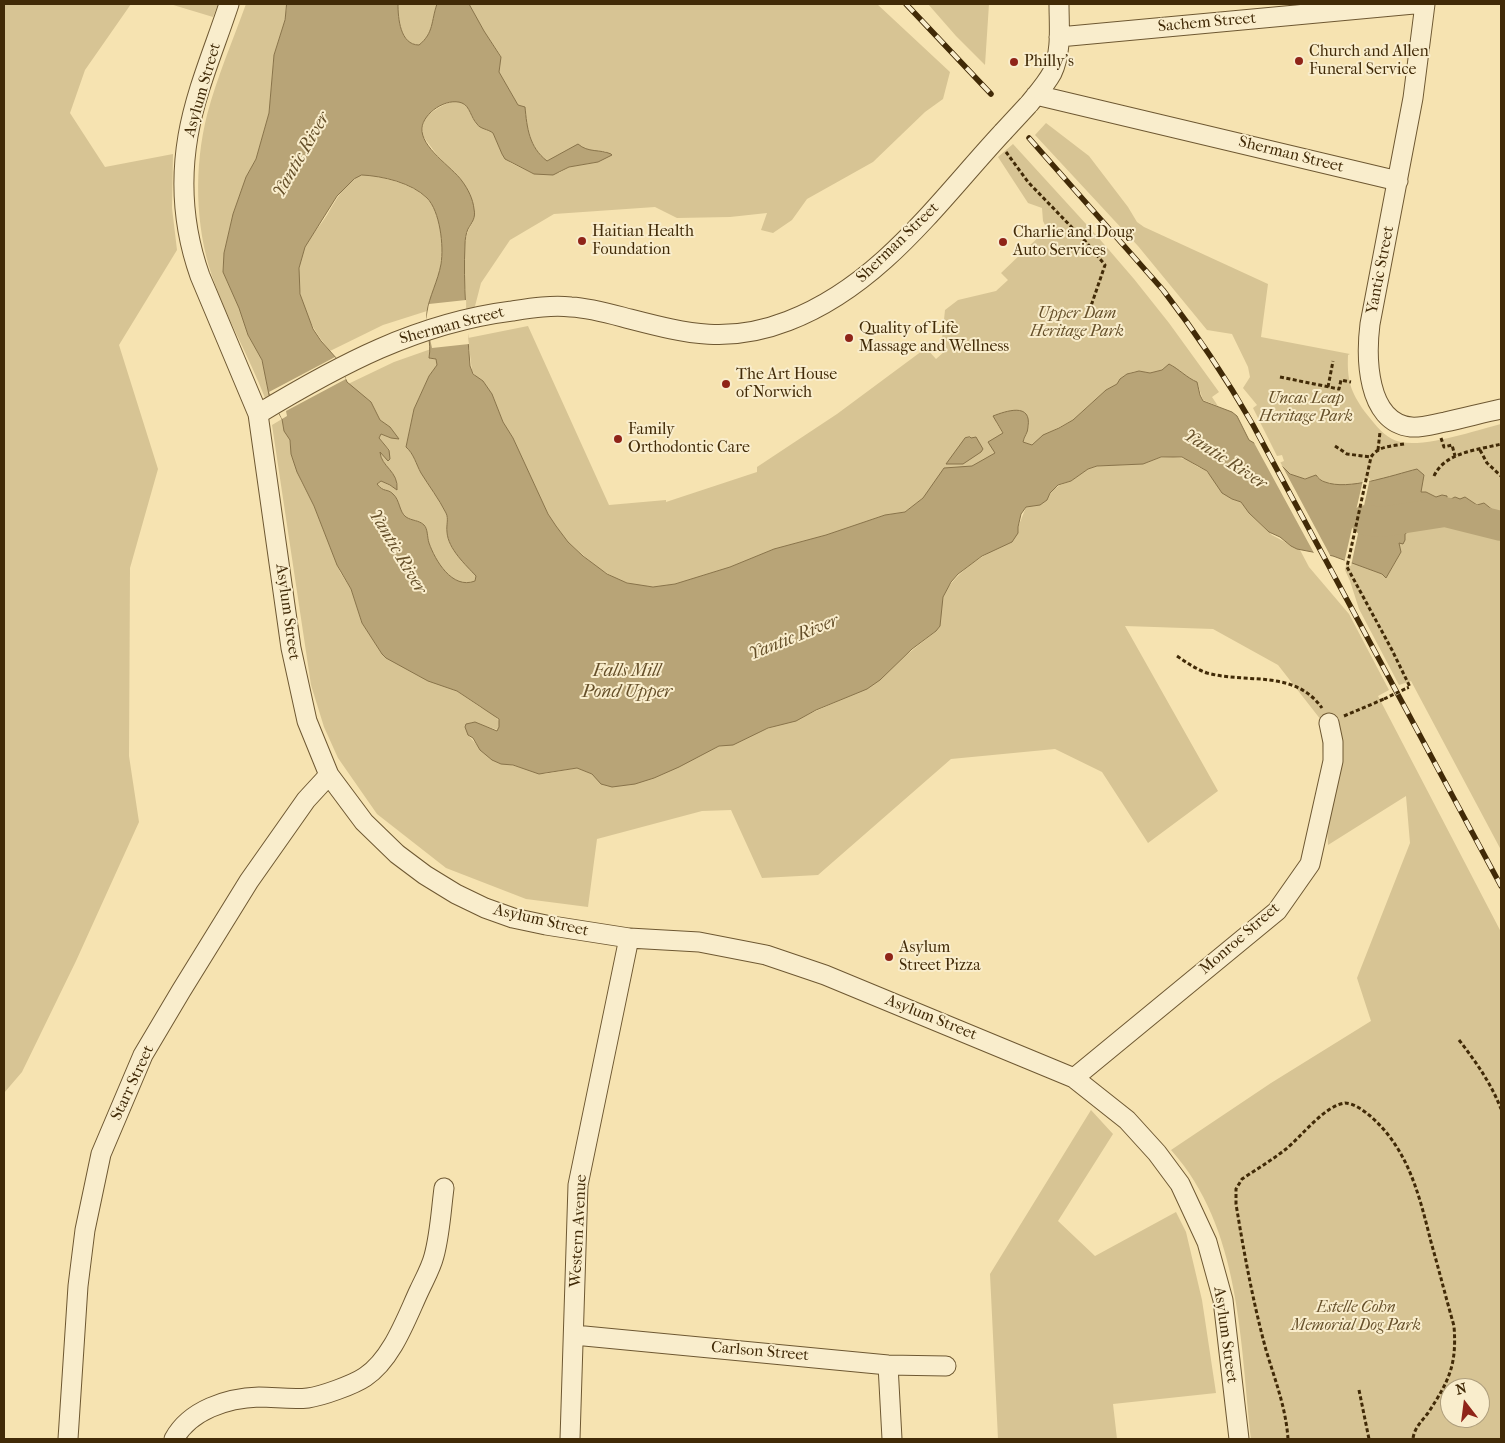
<!DOCTYPE html>
<style>
body{margin:0}
#map{position:relative;width:1505px;height:1443px;overflow:hidden;background:#f6e3b1;font-family:"IM FELL French Canon",serif}
canvas{display:block}
.frame{position:absolute;inset:0;border:5px solid #412a07;pointer-events:none}
.north{position:absolute;left:1440px;top:1378px;width:50px;height:50px;box-sizing:border-box;background:#f9edcc;border:1px solid #af9f7d;border-radius:50%;rotate:345deg;font-size:14px;font-weight:700;line-height:20px;text-align:center;color:#412a07}
.north::after{content:'';display:block;margin:auto;width:18px;height:22px;background:#8f2418;clip-path:polygon(50% 0,100% 100%,50% 72%,0 100%)}
</style>
<div id="map">
<canvas width="1505" height="1443"></canvas>
<div class="frame"></div>
<div class="north">N</div>
</div>
<script>
const ctx = document.querySelector('canvas').getContext('2d');
ctx.lineJoin = 'round';
function fill(path, color) {
  ctx.fillStyle = color;
  ctx.fill(path, 'evenodd');
}
function trace(path, color, width, dash) {
  ctx.strokeStyle = color;
  ctx.lineWidth = width;
  ctx.lineCap = dash ? 'butt' : 'round';
  ctx.setLineDash(dash || []);
  ctx.stroke(path);
}
function write(font, color, halo, rows, align = 'center') {
  ctx.font = font + ' "IM FELL French Canon",serif';
  ctx.lineWidth = 4;
  ctx.setLineDash([]);
  ctx.textBaseline = 'middle';
  ctx.strokeStyle = halo;
  ctx.fillStyle = color;
  for (const [text, x, y, turn = 0] of rows) {
    ctx.save();
    ctx.translate(x, y);
    ctx.rotate((+turn || 0) * Math.PI / 180);
    ctx.textAlign = isNaN(turn) ? turn : align;
    if (halo) ctx.strokeText(text, 0, 0);
    ctx.fillText(text, 0, 0);
    ctx.restore();
  }
}
const green = new Path2D(`
 M4,4H131L85,70L70,113L105,167L173,154L172,208L177,250L119,345L158,469L130,568L129,756L139,822L76,961L22,1072L4,1093Z
 M170,4H218L213,17Z
 M246,4H287L285,20L274,55L269,113L256,159L246,177L233,214L224,253L223,272L240,308L248,335L260,356L265,369L269,395L265,398C249,356 226,318 212,276C195,225 194,167 207,115C217,77 233,40 246,4Z
 M398,4H437C431,21 434,33 419,45C400,45 398,18 398,4Z
 M469,4H877L950,72L943,99L925,112L873,162L807,199L792,220L773,233L761,230L767,213L730,217L677,218L655,207L554,214L510,240L481,283L474,310L466,312C467,285 457,243 473,222L463,182L437,155L422,135L424,118C433,111 456,93 467,106C471,111 472,122 479,126C483,129 489,129 493,133L502,154L511,163L534,174L559,173L569,167L598,162L606,151H589L578,145L547,161C529,147 527,128 525,107L518,105L499,72L501,56L484,31Z
 M928,4H989L985,65L956,36Z
 M1046,123L1089,156L1128,207L1137,222L1144,227L1268,284L1261,337L1350,354L1348,355C1347,380 1350,391 1365,412C1373,422 1381,433 1392,439C1415,452 1476,430 1501,424V514L1499,515L1484,503L1477,505L1465,497L1460,500L1455,497L1451,499L1442,495L1436,497L1426,492H1420L1424,475L1371,480L1357,484L1335,485L1322,481L1316,475C1298,483 1291,475 1279,463L1284,461L1282,455L1277,456L1253,408L1257,405L1243,388L1250,377L1248,367L1232,334L1207,330L1138,246L1035,135Z
 M1013,144L1097,236L1134,279L1169,323L1219,392L1212,397L1218,406L1203,400L1197,382L1190,379L1170,364L1162,370L1150,373L1139,371L1132,372L1124,376L1117,384L1106,390L1073,420L1048,433L1032,445L1023,442L1029,425L1020,411L1018,410L996,422L1005,437L996,453L924,497L905,512L885,515L826,535L774,549L730,567L675,584L656,587L633,585L617,579L598,568L568,542L556,526L548,514L513,438L503,422L492,394L483,381L478,379L472,371L468,338L528,326L609,505L666,500V502L757,472V467L837,414L926,348L936,359L945,351L942,339L945,310L958,300L996,291L1008,280L1001,273L1047,229L1043,221L1042,208L1028,203L998,157Z
 M362,175C382,176 418,185 430,202C441,217 443,244 441,262C439,279 432,294 427,311L383,325L330,351C306,323 289,283 305,247C311,235 320,226 327,215C336,200 345,182 362,175Z
 M431,349L429,355L430,359H436L437,365L429,376L414,409L406,447C414,455 416,464 421,473C429,486 439,499 446,513C449,519 446,526 447,532C448,549 466,565 477,576L475,581C452,591 433,558 428,540C427,536 427,532 426,528C422,518 410,523 404,515C395,505 400,493 383,490L377,484L381,481L397,489C398,471 381,467 380,452L383,453L385,458L390,450L379,438L381,434L391,438L397,437L390,427L380,420L371,402L348,384L394,362Z
 M282,419L284,431L290,440L291,454L301,481L314,506L340,572L351,589L362,623L382,654L423,678L457,691L480,707L492,713L500,722L498,730L471,722L469,736L482,751L493,760L544,774L577,768L592,774L651,779L719,746L809,714L863,690L936,631C938,620 939,606 943,596C957,569 987,553 1013,540L1026,507L1042,503L1054,489L1060,485L1071,481L1088,469L1098,466L1146,463L1159,458L1173,457L1186,459L1198,467L1205,470L1232,499L1241,502L1251,515L1272,535L1300,550L1309,567L1349,614L1389,690L1378,696L1501,932V1439H1251C1240,1341 1241,1228 1171,1150L1271,1083L1371,1021L1357,978L1410,843L1406,796L1328,845L1321,720L1278,665L1213,629L1125,626L1218,791L1148,843L1102,772L1055,749L951,759L818,875L762,878L731,810L702,811L597,839L588,907L526,899L446,868L377,814L338,758L324,727L311,685L272,425ZM1450,1388H1480V1418H1450Z
 M1437,519L1441,524H1454L1458,520L1465,519C1474,529 1490,525 1501,527V850L1411,681L1399,685L1359,609L1350,581L1345,570L1347,561L1382,574L1386,578L1401,552L1399,543L1408,530L1420,522L1428,523Z
 M1091,1110L1113,1134L1058,1221L1095,1256L1176,1212L1186,1232L1202,1300L1216,1393L1113,1404L1117,1439H998L990,1274Z`);
const water = new Path2D(`
 M287,4H398C398,18 400,45 419,45C434,33 431,21 437,4H469L484,31L501,57L499,72L518,105L525,107C527,128 529,147 547,161L578,144C588,153 600,149 611,154L612,155L598,162L569,167L553,175L534,174L505,159L502,154L493,133C488,129 480,129 477,124C471,118 470,106 462,103C447,97 423,113 422,128C420,147 452,167 462,181C468,189 473,199 474,209C476,218 472,222 468,229C466,233 465,240 465,244C463,285 467,325 470,366L473,374L483,381L492,394L503,422L513,438L548,514L556,526L568,542L583,556L607,574L627,583L653,587L675,584L730,567L774,549L826,535L885,515L905,512L923,498L944,468L972,466L995,453L988,442L1003,433L993,416C1006,411 1032,402 1028,427C1028,433 1024,436 1023,442L1032,445L1043,435L1059,428L1073,420L1106,390L1117,384L1120,379L1127,374L1139,371L1150,373L1162,370L1169,364C1179,369 1187,378 1197,382L1200,395L1203,401L1232,412L1237,416L1249,440L1266,450L1290,474L1305,479L1316,475C1318,478 1321,481 1325,482C1348,491 1393,475 1417,469L1424,475L1421,492H1426L1436,497L1442,495L1447,496V499H1451L1455,497L1460,499L1465,497L1477,505L1484,503L1499,515L1501,514V527C1490,525 1474,529 1465,519L1458,520L1454,524H1441L1437,519L1428,523L1420,522L1405,534V540L1403,544L1399,543L1401,552L1386,578L1382,574L1333,556L1297,549L1291,546L1280,537L1269,532L1249,513L1241,502L1232,499L1222,493L1207,471L1182,457H1161L1143,464L1097,466L1088,469L1071,481L1058,485L1050,493L1047,500L1040,505L1026,507L1021,514L1018,527V533L1012,542L982,556L958,574L951,582L943,597L940,626L936,631L912,649L880,680L867,689L816,710L796,721L768,728L733,745L719,746L679,767L654,778L635,784L612,787L601,784L592,774L577,768L539,774L513,765L501,764L492,760L480,750L473,738L468,735L465,727L466,724L475,722L497,731L499,727V719L457,691L428,681L386,658L382,654L362,623L351,589L337,565L314,506L297,472L291,454L290,440L284,431L282,419L269,395L262,360L248,335L239,308L223,272L224,253L233,214L246,177L256,159L269,113L274,55L285,20ZM362,175C383,176 412,183 427,198C440,211 444,246 441,264C438,281 429,297 427,312C425,330 432,341 429,358L436,359L437,365L429,376L414,409L406,447C414,454 416,464 421,473C429,486 439,499 446,513C449,519 446,525 447,532C448,549 466,565 476,576L475,581C452,590 435,560 429,543C427,537 428,529 424,525C419,520 412,521 406,517C399,512 400,500 393,494C387,488 384,493 377,484L381,481L390,485L397,490C399,471 381,467 380,452L388,461L390,459L389,450L379,438L381,434L391,438L399,439L390,427L380,420L371,402L347,382L337,359L321,341L313,329L300,294L299,268L305,247L337,196L354,179ZM1432,504L1434,506L1448,505L1446,510H1441L1432,515L1423,509ZM1420,509L1421,512L1420,518L1409,522L1404,516L1406,511Z
 M970,437L971,438L976,437L983,449L981,452L963,464H946L965,438Z`);
const pier = new Path2D(`
 M466,300L469,344L432,348L426,320L429,304Z
 M335,357L346,379L286,411L287,416L282,419L269,392Z
 M1252,439L1268,448L1278,458L1331,557L1328,559L1315,555Z
 M1370,478L1351,566L1344,563L1363,480Z`);
const river = new Path2D(`
 M1365,520L1381,522L1445,512L1501,526`);
const path = new Path2D(`
 M1006,152L1028,182L1086,242L1105,265L1090,309
 M1280,377L1339,389L1341,380L1351,382
 M1328,387L1333,361
 M1441,438L1444,447L1452,445L1455,456
 M1404,444C1392,446 1378,446 1371,457L1347,567L1392,650L1410,687L1407,688
 M1335,446L1347,454L1371,457
 M1378,450L1380,432
 M1480,450L1487,463L1501,476
 M1434,476C1445,452 1478,450 1501,444
 M1177,656C1187,663 1196,669 1207,673C1248,684 1294,669 1322,708
 M1344,716L1384,699
 M1459,1040C1476,1062 1491,1083 1501,1109
 M1359,1390L1369,1439
 M1288,1439C1286,1408 1275,1380 1266,1350C1253,1302 1244,1253 1236,1204V1189L1242,1179C1257,1169 1272,1160 1286,1149C1302,1136 1324,1106 1345,1103C1353,1103 1363,1110 1369,1115C1408,1148 1419,1194 1431,1242C1439,1270 1446,1298 1454,1326C1457,1365 1449,1381 1428,1413C1422,1421 1414,1428 1413,1439`);
const minor = new Path2D(`
 M229,4C215,47 196,90 188,136C180,183 184,231 200,276L258,414L291,648L307,721L329,775L364,822L397,854L425,875L456,894L485,908L513,918L546,925L629,938L699,942L766,955L825,975L1074,1078L1127,1120L1157,1153L1180,1184L1207,1242L1223,1300L1239,1439
 M1425,4L1413,98L1370,324C1366,356 1366,422 1411,427C1422,428 1434,424 1445,422C1464,418 1482,413 1501,409
 M1059,37L1414,4
 M1036,95L1398,181
 M1029,104C1037,94 1046,84 1052,73C1062,52 1059,26 1059,4
 M258,414C339,365 417,323 512,311C532,308 551,305 571,307C591,308 611,314 630,319C688,334 729,344 788,321C880,286 938,202 1003,132
 M1074,1078L1277,911L1310,864L1333,761V742L1329,723
 M574,1335L888,1365L946,1366
 M888,1365L892,1439
 M68,1439L78,1286L85,1230L101,1154L143,1055L181,991L249,881L306,800L329,775
 M174,1439C190,1410 227,1398 259,1397C275,1397 292,1400 308,1398C322,1396 353,1385 365,1377C392,1359 406,1319 419,1291C424,1280 431,1268 434,1256C440,1234 441,1211 444,1188
 M570,1439L578,1185L629,938`);
const rail = new Path2D(`
 M906,4L991,94
 M1029,138L1163,290C1196,333 1226,378 1253,425L1501,886`);
const pathBridge = new Path2D(`
 M1384,699L1407,688`);
const minorBridge = new Path2D(`
 M1003,132L1028,105`);
const markers = [
 [1299,61,5,"#8f2418"],
 [1014,62,5,"#8f2418"],
 [582,241,5,"#8f2418"],
 [1003,242,5,"#8f2418"],
 [849,338,5,"#8f2418"],
 [726,384,5,"#8f2418"],
 [618,439,5,"#8f2418"],
 [889,957,5,"#8f2418"]
];
const streetNames = [
 ["Sachem Street",1207,23,-5],
 ["Asylum Street",203,90,-74],
 ["Sherman Street",1291,155,14],
 ["Sherman Street",898,243,-44],
 ["Yantic Street",1381,270,-79],
 ["Sherman Street",452,326,-15],
 ["Asylum Street",287,612,82],
 ["Asylum Street",541,921,13],
 ["Monroe Street",1240,939,-41],
 ["Asylum Street",931,1018,22],
 ["Starr Street",133,1083,-65],
 ["Western Avenue",579,1231,-87],
 ["Asylum Street",1225,1335,82],
 ["Carlson Street",760,1352,5]
];
const poiNames = [
 ["Church and Allen",1309,52],
 ["Funeral Service",1309,70],
 ["Philly's",1024,62],
 ["Haitian Health",592,232],
 ["Foundation",592,250],
 ["Charlie and Doug",1013,233],
 ["Auto Services",1013,251],
 ["Quality of Life",859,329],
 ["Massage and Wellness",859,347],
 ["The Art House",736,375],
 ["of Norwich",736,393],
 ["Family",628,430],
 ["Orthodontic Care",628,448],
 ["Asylum",899,948],
 ["Street Pizza",899,966]
];
const parkNames = [
 ["Upper Dam",1077,314],
 ["Heritage Park",1077,332],
 ["Uncas Leap",1306,399],
 ["Heritage Park",1306,417],
 ["Estelle Cohn",1356,1308],
 ["Memorial Dog Park",1356,1326]
];
const waterNames = [
 ["Yantic River",302,155,-60],
 ["Yantic River",1225,460,33],
 ["Yantic River",397,552,59],
 ["Yantic River",794,638,-22],
 ["Falls Mill",627,672],
 ["Pond Upper",627,693]
];
fill(green, '#d7c494');
fill(water, '#b8a477');
trace(water, '#88734a', 1);
fill(pier, '#f6e3b1');
trace(river, '#b8a477', 30);
trace(minor, '#6e5832', 21);
trace(path, '#412a07', 3, [4, 2.5]);
trace(minor, '#f9edcc', 19);
trace(rail, '#412a07', 5.5);
trace(rail, '#f9edcc', 4, [11]);
trace(minorBridge, '#6e5832', 21, []);
trace(pathBridge, '#412a07', 3, [4, 2.5]);
trace(minorBridge, '#f9edcc', 19);
for (const [x, y, r, color] of markers) {
  const dot = new Path2D();
  dot.arc(x, y, r, 0, 2 * Math.PI);
  ctx.fillStyle = color;
  ctx.fill(dot);
  trace(dot, '#f9edcc', 2);
}
write('16px', '#412a07', '#f9edcc', streetNames);
write('16px', '#412a07', '#f9edcc', poiNames, 'left');
write('italic 16px', '#66502a', '#f9edcc', parkNames);
write('italic 18px', '#654f29', '#f9edcc', waterNames);
</script>
